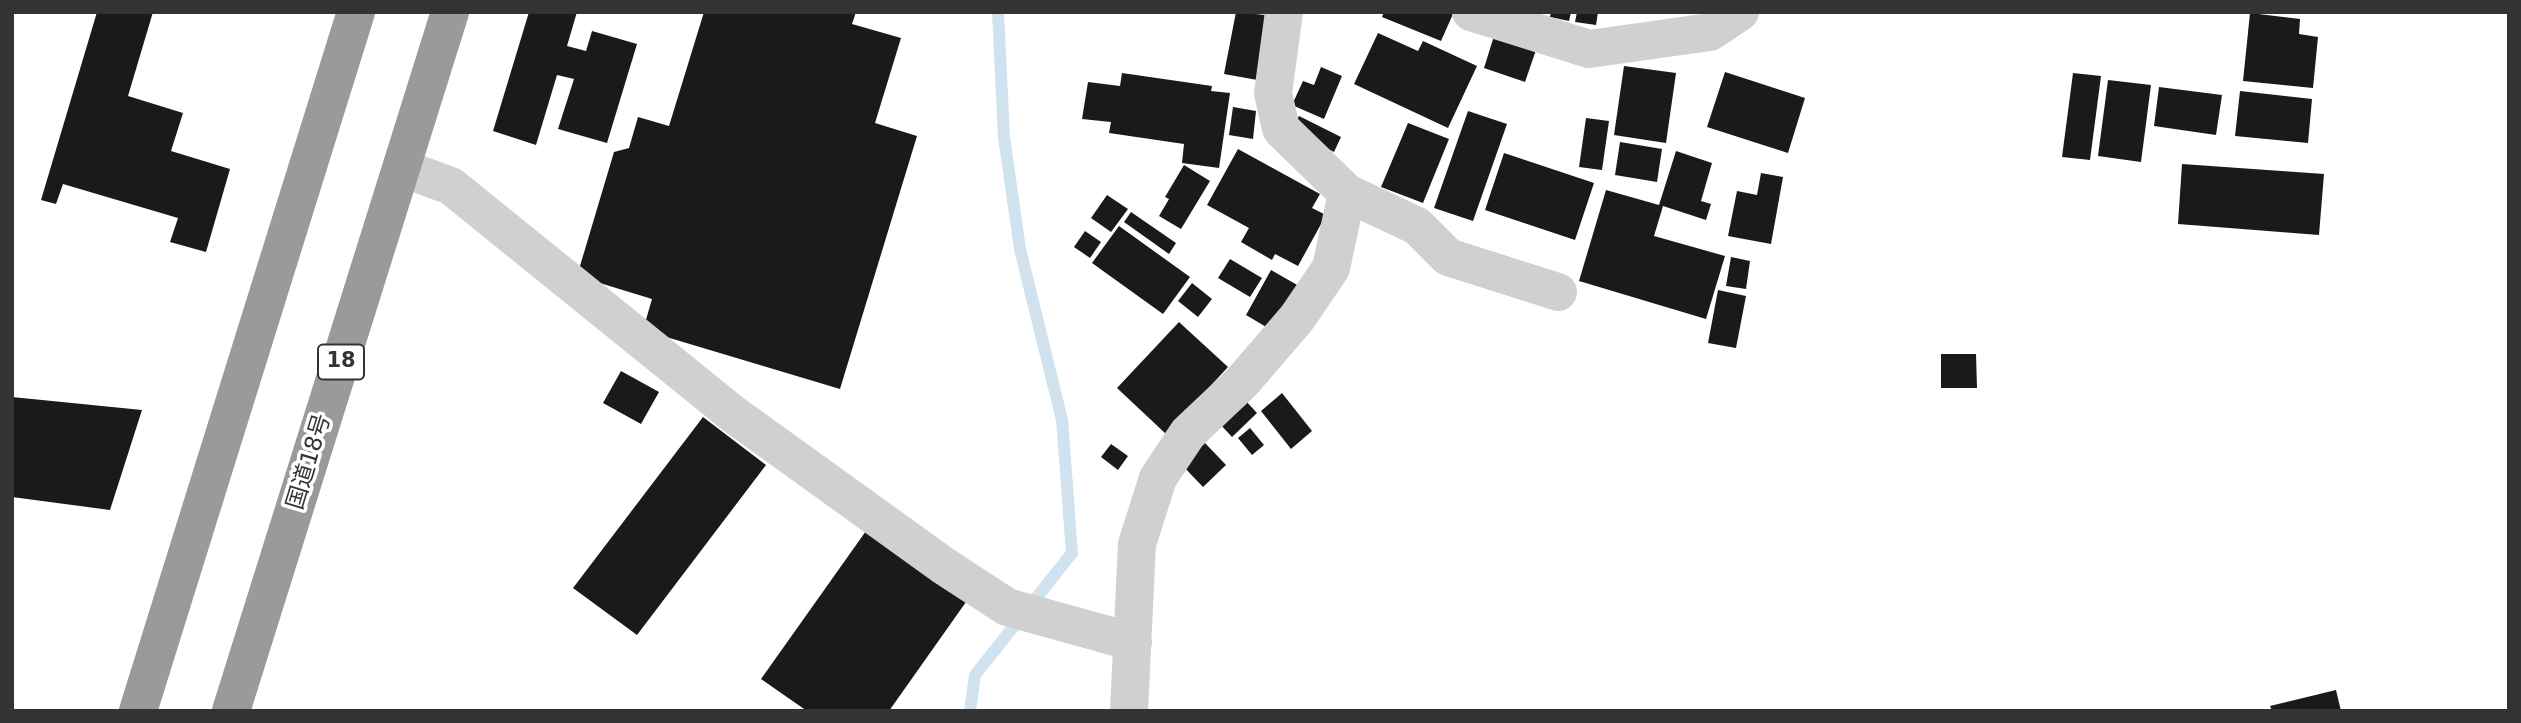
<!DOCTYPE html>
<meta charset="utf-8">
<style>
body{margin:0}
#map{position:relative;width:2521px;height:723px;overflow:hidden;background:#fff;font-family:"DejaVu Sans",sans-serif}
canvas{display:block}
.frame{position:absolute;inset:0;border:14px solid #333;pointer-events:none}
</style>
<div id="map">
<canvas width="2521" height="723"></canvas>
<div class="frame"></div>
</div>
<script>
const ctx = document.querySelector('canvas').getContext('2d');
ctx.lineJoin = 'round';
function trace(path, color, width, dash) {
  ctx.strokeStyle = color;
  ctx.lineWidth = width;
  ctx.lineCap = dash ? 'butt' : 'round';
  ctx.setLineDash(dash || []);
  ctx.stroke(path);
}
function fill(path, color) {
  ctx.fillStyle = color;
  ctx.fill(path, 'evenodd');
}
function write(font, color, halo, rows, align = 'center') {
  ctx.font = font + ' "DejaVu Sans","Noto Sans JP",sans-serif';
  ctx.lineWidth = 7;
  ctx.setLineDash([]);
  ctx.textBaseline = 'middle';
  ctx.strokeStyle = halo;
  ctx.fillStyle = color;
  for (const [text, x, y, turn = 0] of rows) {
    ctx.save();
    ctx.translate(x, y);
    ctx.rotate((+turn || 0) * Math.PI / 180);
    ctx.textAlign = isNaN(turn) ? turn : align;
    if (halo) ctx.strokeText(text, 0, 0);
    ctx.fillText(text, 0, 0);
    ctx.restore();
  }
}
const stream = new Path2D(`
 M970,711L975,675L1072,553L1062,420L1020,249L1004,137L998,12`);
const building = new Path2D(`
 M97,12H153L128,96L183,113L171,151L230,169L206,252L170,242L178,218L63,184L56,204L41,200Z
 M529,12H577L567,46L586,51L592,31L637,44L607,143L558,129L574,79L557,75L536,145L493,131Z
 M704,12H856L852,24L901,38L875,123L917,136L840,389L643,330L652,299L577,276L614,152L629,148L638,117L669,126Z
 M1236,12L1275,16L1263,81L1224,74Z
 M1384,12H1449L1453,14L1441,41L1382,17Z
 M1551,12H1571L1569,21L1550,17Z
 M1577,12H1598L1596,25L1575,22Z
 M2250,13L2300,19L2299,34L2318,37L2313,88L2243,81Z
 M1378,33L1418,51L1423,41L1477,66L1448,128L1354,84Z
 M1494,36L1536,50L1525,82L1484,68Z
 M1624,66L1676,73L1666,143L1614,135Z
 M1321,67L1342,76L1324,119L1292,105L1303,81L1314,85Z
 M1725,72L1805,98L1788,153L1707,127Z
 M1122,73L1212,86L1211,91L1230,93L1219,168L1182,163L1184,144L1109,133L1111,122L1082,119L1088,82L1120,86Z
 M2073,73L2101,76L2090,160L2062,157Z
 M2108,80L2151,85L2141,162L2098,156Z
 M2159,87L2222,95L2216,135L2154,126Z
 M2240,91L2312,99L2308,143L2235,136Z
 M1233,107L1256,111L1253,139L1229,135Z
 M1468,111L1507,124L1473,221L1434,208Z
 M1299,116L1341,137L1334,152L1291,130Z
 M1586,118L1609,121L1602,170L1579,167Z
 M1408,123L1449,139L1423,203L1381,187Z
 M1620,142L1662,149L1657,182L1615,175Z
 M1238,149L1320,194L1312,208L1326,215L1298,266L1275,254L1272,260L1241,242L1249,228L1207,205Z
 M1676,151L1712,163L1701,201L1711,204L1706,220L1663,206L1654,236L1725,256L1706,319L1579,281L1606,190L1659,205Z
 M1504,153L1594,183L1575,240L1485,210Z
 M2182,164L2324,174L2319,235L2178,224Z
 M1184,165L1210,181L1181,229L1159,216L1169,199L1165,197Z
 M1761,173L1783,177L1771,244L1728,236L1737,191L1757,195Z
 M1107,195L1128,209L1111,232L1091,218Z
 M1131,212L1176,243L1169,254L1124,222Z
 M1119,226L1190,277L1163,314L1092,263Z
 M1085,231L1101,242L1090,258L1074,247Z
 M1731,257L1750,261L1746,289L1726,286Z
 M1230,259L1262,278L1250,297L1218,278Z
 M1271,270L1299,286L1273,331L1246,315Z
 M1192,283L1212,299L1198,317L1178,301Z
 M1718,290L1746,296L1736,348L1708,343Z
 M1179,322L1228,367L1166,434L1117,388Z
 M1941,354H1976L1977,388H1941Z
 M621,371L659,392L641,424L603,403Z
 M1282,393L1312,431L1291,449L1261,411Z
 M12,397L142,410L110,510L12,497Z
 M1244,399L1257,413L1232,437L1219,423Z
 M703,417L766,465L637,635L573,588Z
 M1250,428L1264,445L1252,455L1238,438Z
 M1205,443L1226,465L1203,487L1182,465Z
 M1111,444L1128,456L1118,470L1101,457Z
 M866,531L966,602L889,711H807L761,679Z
 M2336,690L2341,711H2272L2270,706Z`);
const street = new Path2D(`
 M1471,12L1589,49L1710,32L1740,12
 M402,168L451,186L733,414L944,566L1007,607L1133,642
 M1347,193L1417,226L1448,257L1558,292
 M1129,711L1137,544L1158,478L1188,433L1242,382L1297,318L1331,268L1347,193L1281,129L1273,93L1284,12`);
const highway = new Path2D(`
 M138,711L356,12
 M231,711L450,12`);
const shields = [
 [341,362,46]
];
const shieldNames = [
 ["18",341,362]
];
const streetNames = [
 ["国道18号",310,462,-73]
];
trace(stream, '#cfe2ee', 12);
fill(building, '#1a1a1a');
trace(street, '#d0d0d0', 38);
trace(highway, '#9a9a9a', 38);
for (const [x, y, w] of shields) {
  const box = new Path2D();
  box.roundRect(x - w / 2, y - 17.5, w, 35, 5);
  ctx.fillStyle = '#fff';
  ctx.fill(box);
  trace(box, '#333', 2);
}
write('bold 21px', '#333', null, shieldNames);
write('23px', '#333', '#fff', streetNames);
</script>
